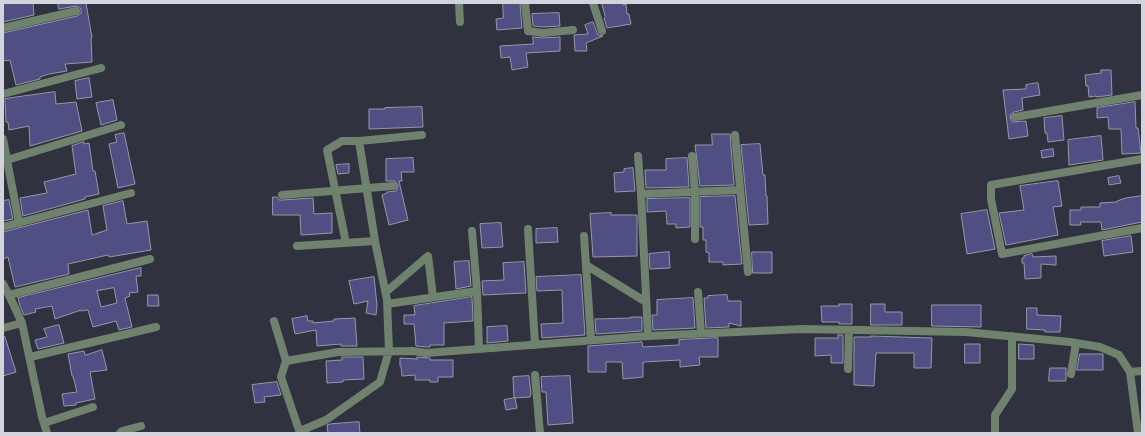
<!DOCTYPE html>
<style>
body{margin:0}
#map{position:relative;width:1145px;height:436px;overflow:hidden;background:#31323f;font-family:Barlow,sans-serif}
canvas{display:block}
.frame{position:absolute;inset:0;border:4px solid #d2d3db;pointer-events:none}
</style>
<div id="map">
<canvas width="1145" height="436"></canvas>
<div class="frame"></div>
</div>
<script>
const ctx = document.querySelector('canvas').getContext('2d');
ctx.lineJoin = 'round';
function fill(path, color) {
  ctx.fillStyle = color;
  ctx.fill(path, 'evenodd');
}
function trace(path, color, width, dash) {
  ctx.strokeStyle = color;
  ctx.lineWidth = width;
  ctx.lineCap = dash ? 'butt' : 'round';
  ctx.setLineDash(dash || []);
  ctx.stroke(path);
}
const building = new Path2D(`
 M3,3H33L34,15L3,22Z
 M58,3H86L92,38H91L92,62L65,64L67,71L49,74L40,77V79L16,85L10,60L3,61V33L77,16L81,13V9L77,6L59,9Z
 M503,3H520L522,28L497,30L496,19L503,18Z
 M602,3H623V5L626,4L627,14H629L631,24L607,28L604,18L605,17Z
 M559,13L560,26L543,27L533,26L532,14Z
 M593,22L598,35L603,36L586,43L587,51H575L574,35L588,34L585,25Z
 M533,37L543,38L560,37V51L526,53L528,67L512,70L510,57L501,58L500,46L533,44Z
 M1101,70H1111L1112,95L1096,97V96L1089,97L1088,86H1086L1085,75L1101,73Z
 M89,78L92,97L77,99L75,81Z
 M1038,83L1040,95L1022,98L1023,110L1014,112L1010,115L1011,120L1013,122L1026,121L1028,136L1009,139L1003,90L1026,89V85Z
 M55,92L56,104L76,102L82,131L30,146L29,126L9,130L8,122H6L5,99Z
 M113,100L117,120L101,125L96,103Z
 M1135,102L1136,128H1138L1141,153L1122,154L1121,129H1109L1108,117L1097,118V108Z
 M422,107L423,127L369,129V109H385V108Z
 M1062,116L1064,140L1048,142L1047,133H1045L1044,118Z
 M124,133L135,184L118,188L109,144L117,142L115,135Z
 M712,134H730L734,185L700,186L695,145H712Z
 M1101,136L1103,160L1069,165L1068,140Z
 M84,142V144L89,143L93,171H95L99,194L85,197V199L23,216L20,198L47,193L44,182L76,174L72,146Z
 M760,144L763,175H765L766,196H767L768,224L749,225L741,145Z
 M1053,149L1054,156L1042,158L1041,151Z
 M413,158L414,172H401L402,181H399L408,220L389,225L382,195L387,193V192L396,191L398,186L395,181H386V159Z
 M687,158L689,187L646,188L645,170H666V159Z
 M349,164V173L338,174L336,165Z
 M633,168L635,191L615,192L614,173L624,172V169Z
 M1119,176L1121,183L1109,185L1108,178Z
 M1058,181L1062,206L1053,207L1058,235L1006,245L999,213L1024,210L1020,186Z
 M735,196L742,264L723,265V262H709V253L706,252V240H703V227H700V197Z
 M1142,196V222L1102,230L1101,222H1080L1081,225H1070V210H1081V207H1100V203L1117,202V201L1126,198Z
 M273,197H277L279,200H282L313,198L314,214L332,213V233L301,235L300,215H273Z
 M690,198V227L676,228V224H667L666,211L647,212V199Z
 M9,200L13,219L3,221V201Z
 M123,201L127,224L147,221L151,250L109,257L108,255L68,264L69,274L15,287L8,257L3,259V232L88,210L92,235L107,230L103,206Z
 M987,210L995,249L967,254L961,214Z
 M611,213V215H637V256L593,257L590,214Z
 M501,223L503,247L482,248L480,224Z
 M557,228L558,242L536,243V229Z
 M1131,236L1133,252L1104,256L1102,241Z
 M669,252L670,268L650,269L649,254Z
 M752,252H772V273H753Z
 M1032,254L1033,257L1056,256V265L1041,264V278L1025,279L1024,263H1022V258H1024V256Z
 M469,261L471,286L456,289L454,262Z
 M524,262L526,293L483,295L482,281L504,280L503,263Z
 M141,268V276H136L138,292L129,293L130,296L125,298L132,327L119,330L116,321L93,327L88,310L81,311V310L55,319L52,306L35,309L36,312L24,315L20,306L18,298ZM114,288L117,303L101,307L97,291Z
 M581,275L585,335L542,338L541,324L563,323L562,290L537,291L536,277Z
 M374,277L377,305L376,315L366,313L368,301L354,304L349,281Z
 M148,295H158L159,306H148Z
 M727,295L728,301H741V326L729,323V327L706,328L704,298H708V296Z
 M472,297L473,321L444,323V345H430V347H426L416,346L414,324H404V315H415L414,306Z
 M693,298L695,328L653,330L652,315H657V300Z
 M839,304H852V324H839V322H822L821,306H839Z
 M871,304H885V312H902V325H871Z
 M932,305H981V327L932,326Z
 M1027,308H1037V315L1061,316L1060,332H1045V330L1027,329Z
 M307,316L308,321H313V323L334,321V319L355,318L357,346H341V344L317,346L316,330L295,334L292,319Z
 M631,317H642V331L596,334L595,319L631,318Z
 M59,325L64,343L38,349L35,340L47,337L44,329Z
 M507,326L508,341L487,343V327Z
 M838,335H843V363H831V355L815,356V338H838Z
 M871,336L932,338L931,368H914V353H876L874,386L854,385V337H871Z
 M5,337L16,372L3,376V338Z
 M718,338V357H699L700,365L680,367V360L643,362V377L623,379L622,362H606V372H588V346L642,342L643,347L679,345V340Z
 M965,344H980V363H965Z
 M1019,344L1034,345V359H1019Z
 M102,350L107,370L90,372L95,399L76,403V405L64,406L62,394L77,392L73,376H72L68,354L84,351L85,355Z
 M1080,354H1103V370H1077Z
 M342,357H363L364,379L343,380V382L327,383L326,361L342,360Z
 M417,357L430,358V360H453V377H438V382H430V380H415V375L402,376L401,366H400V358L417,359Z
 M1050,368H1066V381H1049Z
 M529,376L531,393L530,397L514,398L513,377Z
 M570,376L573,423L548,425L546,392H542L541,377Z
 M277,382L281,395L264,397L265,402L255,403L252,385Z
 M515,398L517,408L506,410L504,400Z
 M359,422L360,433H328L327,425L330,424Z`);
const street = new Path2D(`
 M459,3L460,22
 M525,3L528,31L543,33L573,30
 M593,3L602,31
 M3,28L76,11
 M3,94L101,68
 M1015,117L1142,95
 M735,135L748,272
 M3,139L19,223
 M638,156L641,194
 M692,156L695,192V239
 M1142,159L991,185V199L1002,254L1142,228
 M7,160L121,125
 M282,195L393,186
 M3,227L131,193
 M528,229L535,345
 M472,231L477,291L479,348
 M584,236L591,340
 M346,243L327,150L342,141H359
 M297,246L375,241
 M586,265L646,302
 M3,284L9,295L150,259
 M386,292L428,256L433,297
 M698,292L701,333
 M9,295L22,323L42,417L47,433
 M387,304L477,291
 M274,321L286,361
 M3,328L22,323
 M648,336L641,194L740,190
 M30,357L156,327
 M848,369L849,330
 M1130,372L1142,371
 M1071,374L1076,343
 M535,375L540,433
 M44,423L93,407
 M300,431L326,420L380,382L389,351L387,300L375,241L359,141L422,135
 M120,433L122,431L141,426
 M300,433L281,377L286,361L338,352L413,351L426,353L648,336L803,329L966,332L1070,342L1100,347L1119,355L1130,372L1138,433
 M995,433V415L1012,389V336`);
fill(building, '#4f4f83');
trace(building, '#9697a7', 1);
trace(street, '#6e826e', 8);
</script>
